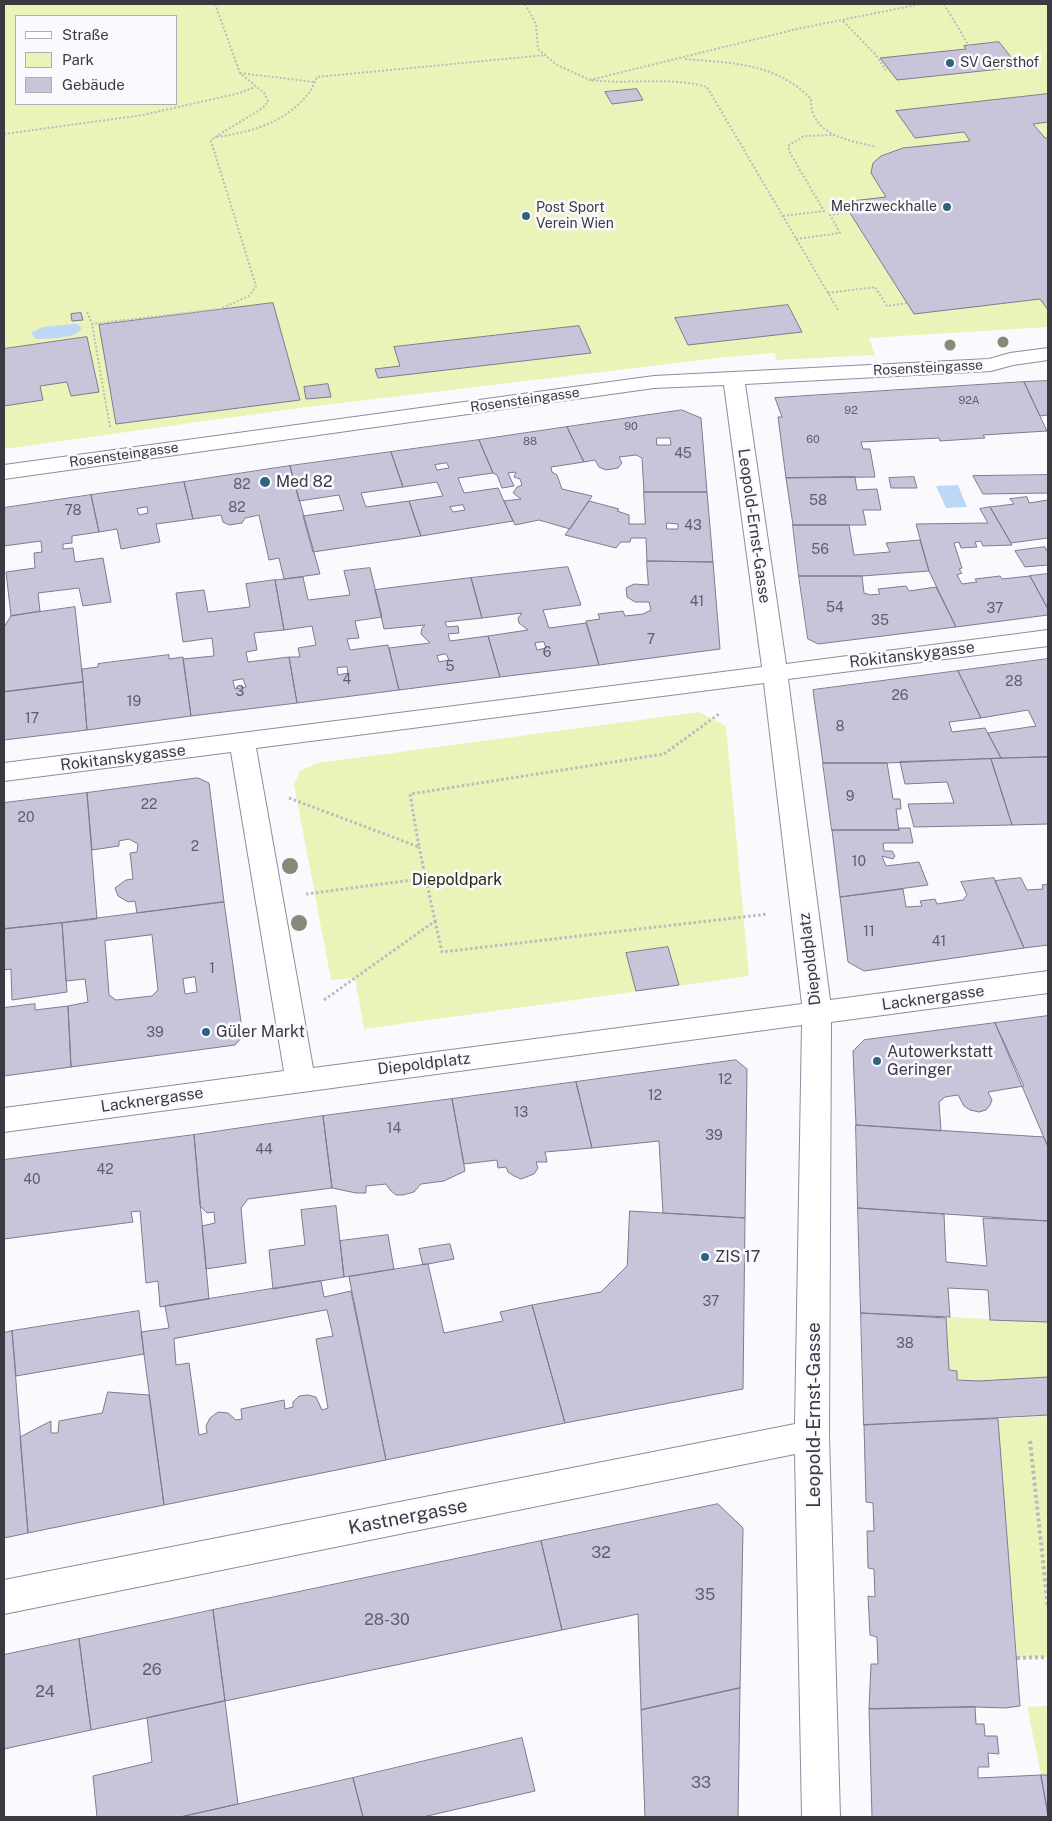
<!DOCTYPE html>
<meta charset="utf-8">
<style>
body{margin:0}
#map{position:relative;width:1052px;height:1821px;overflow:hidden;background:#fafafe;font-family:"Public Sans",sans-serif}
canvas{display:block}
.frame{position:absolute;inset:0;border:5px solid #3b3a43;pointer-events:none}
.legend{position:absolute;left:15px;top:15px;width:162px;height:90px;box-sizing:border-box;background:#fafafe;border:1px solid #aeadb3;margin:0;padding:6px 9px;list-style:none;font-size:15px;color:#3b3a43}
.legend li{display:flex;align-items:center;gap:10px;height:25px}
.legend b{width:25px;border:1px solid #aeadb3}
</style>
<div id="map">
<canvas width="1052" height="1821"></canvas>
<div class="frame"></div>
<ul class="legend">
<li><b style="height:6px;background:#fff"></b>Straße</li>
<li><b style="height:14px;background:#ecf3b9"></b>Park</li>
<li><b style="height:14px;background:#c8c5db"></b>Gebäude</li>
</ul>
</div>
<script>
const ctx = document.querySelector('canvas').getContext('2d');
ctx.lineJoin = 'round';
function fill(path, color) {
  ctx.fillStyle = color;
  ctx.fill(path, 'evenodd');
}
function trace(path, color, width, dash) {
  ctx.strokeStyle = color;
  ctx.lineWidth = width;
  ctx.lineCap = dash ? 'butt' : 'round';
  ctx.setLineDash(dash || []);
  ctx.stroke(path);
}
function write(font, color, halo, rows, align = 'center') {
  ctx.font = font + ' "Public Sans",sans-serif';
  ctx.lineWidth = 5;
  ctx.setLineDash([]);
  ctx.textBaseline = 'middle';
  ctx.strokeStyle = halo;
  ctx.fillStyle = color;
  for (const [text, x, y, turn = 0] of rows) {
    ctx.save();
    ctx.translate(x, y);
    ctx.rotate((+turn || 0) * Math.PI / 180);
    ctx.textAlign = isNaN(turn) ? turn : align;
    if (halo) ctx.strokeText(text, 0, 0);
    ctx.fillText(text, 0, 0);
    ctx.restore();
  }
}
const green = new Path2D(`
 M4,4H1048V327L869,338L875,355L776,360L775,353L727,357L300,408L4,449ZM16,16H176V104H16Z
 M699,712L726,726L749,976L364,1029L355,978L331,980L294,784L300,771L317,763Z
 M950,1317L1048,1322V1377L979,1382L988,1419L952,1421L951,1407L963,1381L957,1380V1371L949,1370L946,1318Z
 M1048,1416V1657L1017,1658L998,1419Z
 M1048,1706V1775H1041L1027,1707Z`);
const water = new Path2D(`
 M73,324H77L82,328C76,339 52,338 40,339H36L31,333L43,327Z
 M958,485L967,507L946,508L936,486Z`);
const building = new Path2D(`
 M999,42L1019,67L897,80L880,58L966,49L964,46Z
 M637,89L643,100L612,104L605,92Z
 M1048,94V122L1033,124L1045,138H1048V310L1040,299L914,314L843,202L886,197L871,173L873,163L881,156L903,148L970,141L964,132L915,138L896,111Z
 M273,303L300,400L116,424L99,325Z
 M788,305L802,332L688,345L675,318Z
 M81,313L83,320L72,321L71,314Z
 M579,326L591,353L378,378L375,369L400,366L394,347Z
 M87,337L99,392L71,396L67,382L40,386L43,400L4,406V349Z
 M1048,381V415L1040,416L1024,382Z
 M1024,382L1047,431L983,435L985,438L940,441L939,438L861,442L863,449H870L875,477L786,478L778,417H782L775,398Z
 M328,384L331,397L306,399L304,387Z
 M682,410L701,418L707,492H644L642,458L636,455L619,457L622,463L618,468L606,470L599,467L595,460L584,462L567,427ZM657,438H670L671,445H657Z
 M567,427L584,462L551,467L552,472L557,475L562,489L592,496L570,529L539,520L515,525L504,501L521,499L513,493L517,487L522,485L520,479L514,477L516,472L508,473L514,486L502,488L497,475L493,473L479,440Z
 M479,440L493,473L458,478L464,493L498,488L513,521L421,536L409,501L443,496L437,482L403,487L391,452ZM447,463L449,468L437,470L435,465ZM463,505L465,510L453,512L450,507Z
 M391,452L403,487L361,493L366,507L409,501L421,536L313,552L303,516L344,510L339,495L299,501L290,466Z
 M290,466L320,574L284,579L279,558L269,560L259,515L245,518L242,523L229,525L223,522L221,515L193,519L184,482Z
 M1048,475V493L983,494L973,476Z
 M855,477L857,490L877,489L881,510H863L866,525H793L786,478Z
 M914,477L917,488H891L889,478Z
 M184,482L193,519L156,524L160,542L121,549L117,529L99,532L91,495ZM147,507L148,513L139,515L137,509Z
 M644,492H707L713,562L647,561L646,538H631L630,542H621L616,548L565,535L589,501L619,509L617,511L629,515V524H645ZM667,523L678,524V529H667Z
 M91,495L99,532L72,536V543L63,544V549L73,548L75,562L103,558L111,602L83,606L79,588L38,593L40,611L11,616L6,572L35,568L34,553L42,552L41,541L4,546V508Z
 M1027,497L1029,503L1048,500V538L1011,543L990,507L1014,504L1010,499Z
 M990,507L1012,545L983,546L981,541L975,542L977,547L961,548L959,542L954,543L962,568L959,569L962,573L957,575L962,584L977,582L975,579L1000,576L1002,579L1030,576L1048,609V615L956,627L929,571L916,524L988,523L980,509Z
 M793,525H849L854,555L890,552L886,543L920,540L929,571L862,576H799Z
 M1045,547L1048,553V565L1025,567L1015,551Z
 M647,561L713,562L720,649L599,665L586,621L600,619L598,614L623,611L625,616L643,614L651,610L649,602H635L627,597L626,588L634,584L648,585Z
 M568,567L581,605L543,610L549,628L586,623L599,665L500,677L488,636L528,630L519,623L518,618L522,613L482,618L471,578ZM544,642L546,648L537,650L535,643Z
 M370,568L382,617L355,621L359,638L347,639L350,650L388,645L399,690L297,703L289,657H300L298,648L316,645L312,626L284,630L275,580L303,577L308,600L350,595L344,571ZM347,667L348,673L338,675L337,668Z
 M1048,574V609L1030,576Z
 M799,576H862L864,593L870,595L880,594L878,589L906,586L909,591L936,587L956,627L818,644L808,639Z
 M471,578L482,618L445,622L447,627L458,626L459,633L448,634L450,641L488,636L500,677L399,690L389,648L430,643L421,634L422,628L425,625L384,629L375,590ZM446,654L449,660L439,662L437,656Z
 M275,580L284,630L254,633L257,650L246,652L248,662L289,657L297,703L191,716L183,659L214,656L212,638L183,642L176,593L204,590L208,612L250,607L246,584ZM243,679L246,687L235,689L233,681Z
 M75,607L83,682L4,692V627L11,616Z
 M169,655V659L183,657L191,716L87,730L82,669L98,667V664Z
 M1048,659V757L1001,758L988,733L1036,726L1028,710L981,718L958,671Z
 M958,671L981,718L949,722L952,732L985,728L1001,758L887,763H823L813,690Z
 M83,682L87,730L4,740V692Z
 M1048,757V824L1012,825L991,759Z
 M991,759L1012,825L914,827L908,804L954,803L947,782L905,784L900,762Z
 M823,763H887L893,799H900L901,809H896L899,830H832Z
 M198,778L209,783L224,902L137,913L135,901L128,902L118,896L115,888L126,880L133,879L130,853L137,852L138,844L129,839L119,841V846L92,850L87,793Z
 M87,793L97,919L4,929V803Z
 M899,828H910L913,843H883L884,851H892L895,856L893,859L882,856L886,866L919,862L928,885L840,897L832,830H899Z
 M994,878L1024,948L864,971L848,962L840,897L903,889L906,907L922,906L920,901L935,899L937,904L963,900L967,895L961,882Z
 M1021,878L1027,890L1043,889L1042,885L1048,884V945L1024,948L995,881Z
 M224,902L243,1036L235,1045L71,1067L68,1006L88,1002L85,979L66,981L62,923ZM152,935L158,990L152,996L116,1000L109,995L105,941ZM195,977L197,992L185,994L183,979Z
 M62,923L67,992L12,1000L11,969L4,970V929Z
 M668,947L679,985L636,991L626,953Z
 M35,1004V1010L68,1006L71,1067L4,1076V1008Z
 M1048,1016V1147L995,1023Z
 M995,1023L1024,1086L988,1092L992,1100L990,1105L986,1110L979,1112L970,1110L964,1106L958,1095L945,1097L939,1102L941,1131L856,1125L853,1051L864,1040Z
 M736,1060L747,1069L745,1218L663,1213L659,1141L592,1148L576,1082Z
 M576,1082L592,1148L545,1152L547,1162H536L538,1168L534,1174L521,1179L514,1176L508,1172L506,1167L498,1168L497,1160L464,1164L452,1099Z
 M452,1099L465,1171L444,1181L421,1184L414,1192L403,1195H396L390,1190L386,1184L366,1186V1193H356L332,1188L323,1116Z
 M323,1116L332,1188L248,1199L241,1208L246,1263L206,1269L202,1226L215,1223L214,1212L207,1213L200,1206L194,1135Z
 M856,1125L1044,1137L1048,1147V1221L858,1208Z
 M194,1135L209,1299L160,1307L158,1281L146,1283L140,1211L131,1212L133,1222L4,1239V1160Z
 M336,1206L344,1277L273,1289L269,1250L305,1245L301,1210Z
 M858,1208L944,1214L946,1262L987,1266L983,1218L1048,1221V1322L990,1320L988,1290L948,1288L950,1317L861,1313Z
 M630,1211L745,1218L743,1389L565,1423L532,1305L601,1292L627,1266Z
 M388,1235L394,1269L344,1277L340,1241Z
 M450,1244L454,1259L423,1265L419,1249Z
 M428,1264L444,1333L503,1321L500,1312L532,1305L565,1423L386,1460L349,1277Z
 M321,1281L324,1297L351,1291L386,1460L164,1505L141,1332L169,1328L165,1306ZM327,1310L333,1336L316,1339L328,1408L322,1410L316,1397L308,1395L299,1396L293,1402V1407L285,1409L284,1400L241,1409L242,1419L236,1420L228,1413L218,1412L210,1418L206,1426L207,1433L199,1435L189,1363L176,1365L174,1339Z
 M139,1311L144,1354L16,1376L12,1331Z
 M861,1313L946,1318L949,1370L957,1371V1380L979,1381L1048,1377V1415L864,1425Z
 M12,1331L28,1533L4,1538V1333Z
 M108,1392L149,1395L164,1505L28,1533L20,1437L51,1421V1433H58L59,1421L102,1413Z
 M998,1419L1020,1706L1005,1708L975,1707L869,1709L871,1664H878L877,1637L870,1635L868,1596L875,1597L874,1569L868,1568L867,1531H874L873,1503L866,1502L864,1425Z
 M718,1504L743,1528L740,1688L641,1710L638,1614L562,1630L541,1541Z
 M541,1541L562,1630L225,1701L213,1610Z
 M213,1610L225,1701L91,1730L79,1639Z
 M79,1639L91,1730L4,1749V1655Z
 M740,1688L738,1817H645L641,1710Z
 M225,1701L238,1804L180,1817H97L93,1776L152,1762L147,1718Z
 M975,1707L976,1724H984L985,1736H997L999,1754L988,1753L989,1767H978V1778L1041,1775L1048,1817H872L869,1709Z
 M522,1738L535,1791L423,1817H363L353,1778Z
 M1041,1775H1048V1812Z
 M353,1778L363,1817H181Z`);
const pathFar2 = new Path2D(`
 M215,4L240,73L264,93L268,101L263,108L215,137C249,133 285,123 308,94C312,90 314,83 317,77L546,55
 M525,4L536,24L538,49L557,65L590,80
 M944,4L969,46
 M843,21L875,54L886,70
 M685,59C733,63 776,63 811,99C810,135 848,140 876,147
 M240,73L314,82
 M4,134L143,115L240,93L255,87
 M783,216L824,211L790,153L788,146L804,136L835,135
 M796,239L840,233L830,215L849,212
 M828,293L875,287L887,306L907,303
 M838,310L707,87C669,76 629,85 590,80L797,29L921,4
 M87,312L92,324
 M110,427L92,324L220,309L249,296L256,286L211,141L215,137`);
const pathFar1 = new Path2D(`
 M289,798L419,847L410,794L664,754L719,714
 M306,894L427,878
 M435,921L442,952L768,914
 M324,1000L435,921L419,847`);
const path = new Path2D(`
 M1030,1441L1048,1608
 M1017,1658L1048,1657`);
const street = new Path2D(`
 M1048,348V360L1013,365L991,371L745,384L786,664L1048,630V646L788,679L830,1000L1048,971V993L831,1022L829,1436L840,1817H802L795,1454L4,1614V1580L795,1424L802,1025L4,1132V1108L284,1071L231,752L4,781V763L762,667L724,385L654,388L4,479V465L654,376L989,359L1010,353ZM764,683L802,1004L313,1068L256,748Z`);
const trees = [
 [1003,342,5.5],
 [950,345,5.5],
 [290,866,8],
 [299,923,8]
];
const markers = [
 [950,63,5,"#2e637f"],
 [947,207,5,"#2e637f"],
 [526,216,5,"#2e637f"],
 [265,482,6,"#2e637f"],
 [206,1032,5,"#2e637f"],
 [877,1061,5,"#2e637f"],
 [705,1257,5,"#2e637f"]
];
const farNumbernames = [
 ["92A",969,401],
 ["92",851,411],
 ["90",631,427],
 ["60",813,440],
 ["88",530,442]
];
const farPoinames = [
 ["SV Gersthof",960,63],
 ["Mehrzweckhalle",937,207,"right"],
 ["Post Sport",536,208],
 ["Verein Wien",536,224]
];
const farStreetnames = [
 ["Rosensteingasse",928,368,-3],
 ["Rosensteingasse",525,400,-8],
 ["Rosensteingasse",124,455,-8]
];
const numberNames = [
 ["45",683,454],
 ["82",242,485],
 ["58",818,501],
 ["82",237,508],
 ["78",73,511],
 ["43",693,526],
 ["56",820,550],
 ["41",697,602],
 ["54",835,608],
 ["37",995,609],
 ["35",880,621],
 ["7",651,640],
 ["6",547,653],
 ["5",450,667],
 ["4",347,680],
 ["28",1014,682],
 ["3",240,692],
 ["26",900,696],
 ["19",134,702],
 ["17",32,719],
 ["8",840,727],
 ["9",850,797],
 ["22",149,805],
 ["20",26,818],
 ["2",195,847],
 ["10",859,862],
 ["11",869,932],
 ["41",939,942],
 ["1",212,969],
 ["39",155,1033],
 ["12",725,1080],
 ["12",655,1096],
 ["13",521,1113],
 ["14",394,1129],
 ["39",714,1136],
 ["44",264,1150],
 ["42",105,1170],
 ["40",32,1180],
 ["37",711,1302],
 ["38",905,1344]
];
const poiNames = [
 ["Med 82",276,482],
 ["Güler Markt",216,1032],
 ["Autowerkstatt",887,1052],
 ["Geringer",887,1070],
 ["ZIS 17",715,1257]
];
const streetNames = [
 ["Leopold-Ernst-Gasse",754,526,82],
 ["Rokitanskygasse",912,655,-7],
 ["Rokitanskygasse",123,758,-7],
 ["Diepoldplatz",810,959,-97],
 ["Lacknergasse",933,998,-8],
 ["Diepoldplatz",424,1064,-7],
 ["Lacknergasse",152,1100,-8]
];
const parkNames = [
 ["Diepoldpark",457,880]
];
const nearNumbernames = [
 ["32",601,1553],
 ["35",705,1595],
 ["28-30",387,1620],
 ["26",152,1670],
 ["24",45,1692],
 ["33",701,1783]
];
const nearStreetnames = [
 ["Leopold-Ernst-Gasse",814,1415,-90],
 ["Kastnergasse",408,1517,-11]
];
fill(green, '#ecf3b9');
fill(water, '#bcd8f6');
fill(building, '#c8c5db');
trace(building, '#7d7b8f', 1);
trace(street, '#8e8c9f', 2);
trace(pathFar2, '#bbbac0', 2, [2, 2]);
trace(pathFar1, '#bbbac0', 3, [2.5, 2.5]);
trace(path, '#bbbac0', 4, [3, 3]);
fill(street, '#fff');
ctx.fillStyle = '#88897b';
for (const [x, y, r] of trees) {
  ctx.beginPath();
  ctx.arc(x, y, r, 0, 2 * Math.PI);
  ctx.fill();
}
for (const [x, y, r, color] of markers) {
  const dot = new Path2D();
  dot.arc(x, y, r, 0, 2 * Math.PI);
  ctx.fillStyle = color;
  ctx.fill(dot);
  trace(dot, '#fafafe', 2);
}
write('11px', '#5e5d69', null, farNumbernames);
write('14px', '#3b3a43', '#fafafe', farPoinames, 'left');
write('14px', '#3b3a43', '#fafafe', farStreetnames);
write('14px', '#5e5d69', null, numberNames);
write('16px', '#3b3a43', '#fafafe', poiNames, 'left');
write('16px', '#3b3a43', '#fafafe', streetNames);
write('16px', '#2b2d10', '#fafafe', parkNames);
write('16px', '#5e5d69', null, nearNumbernames);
write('19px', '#3b3a43', '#fafafe', nearStreetnames);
</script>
